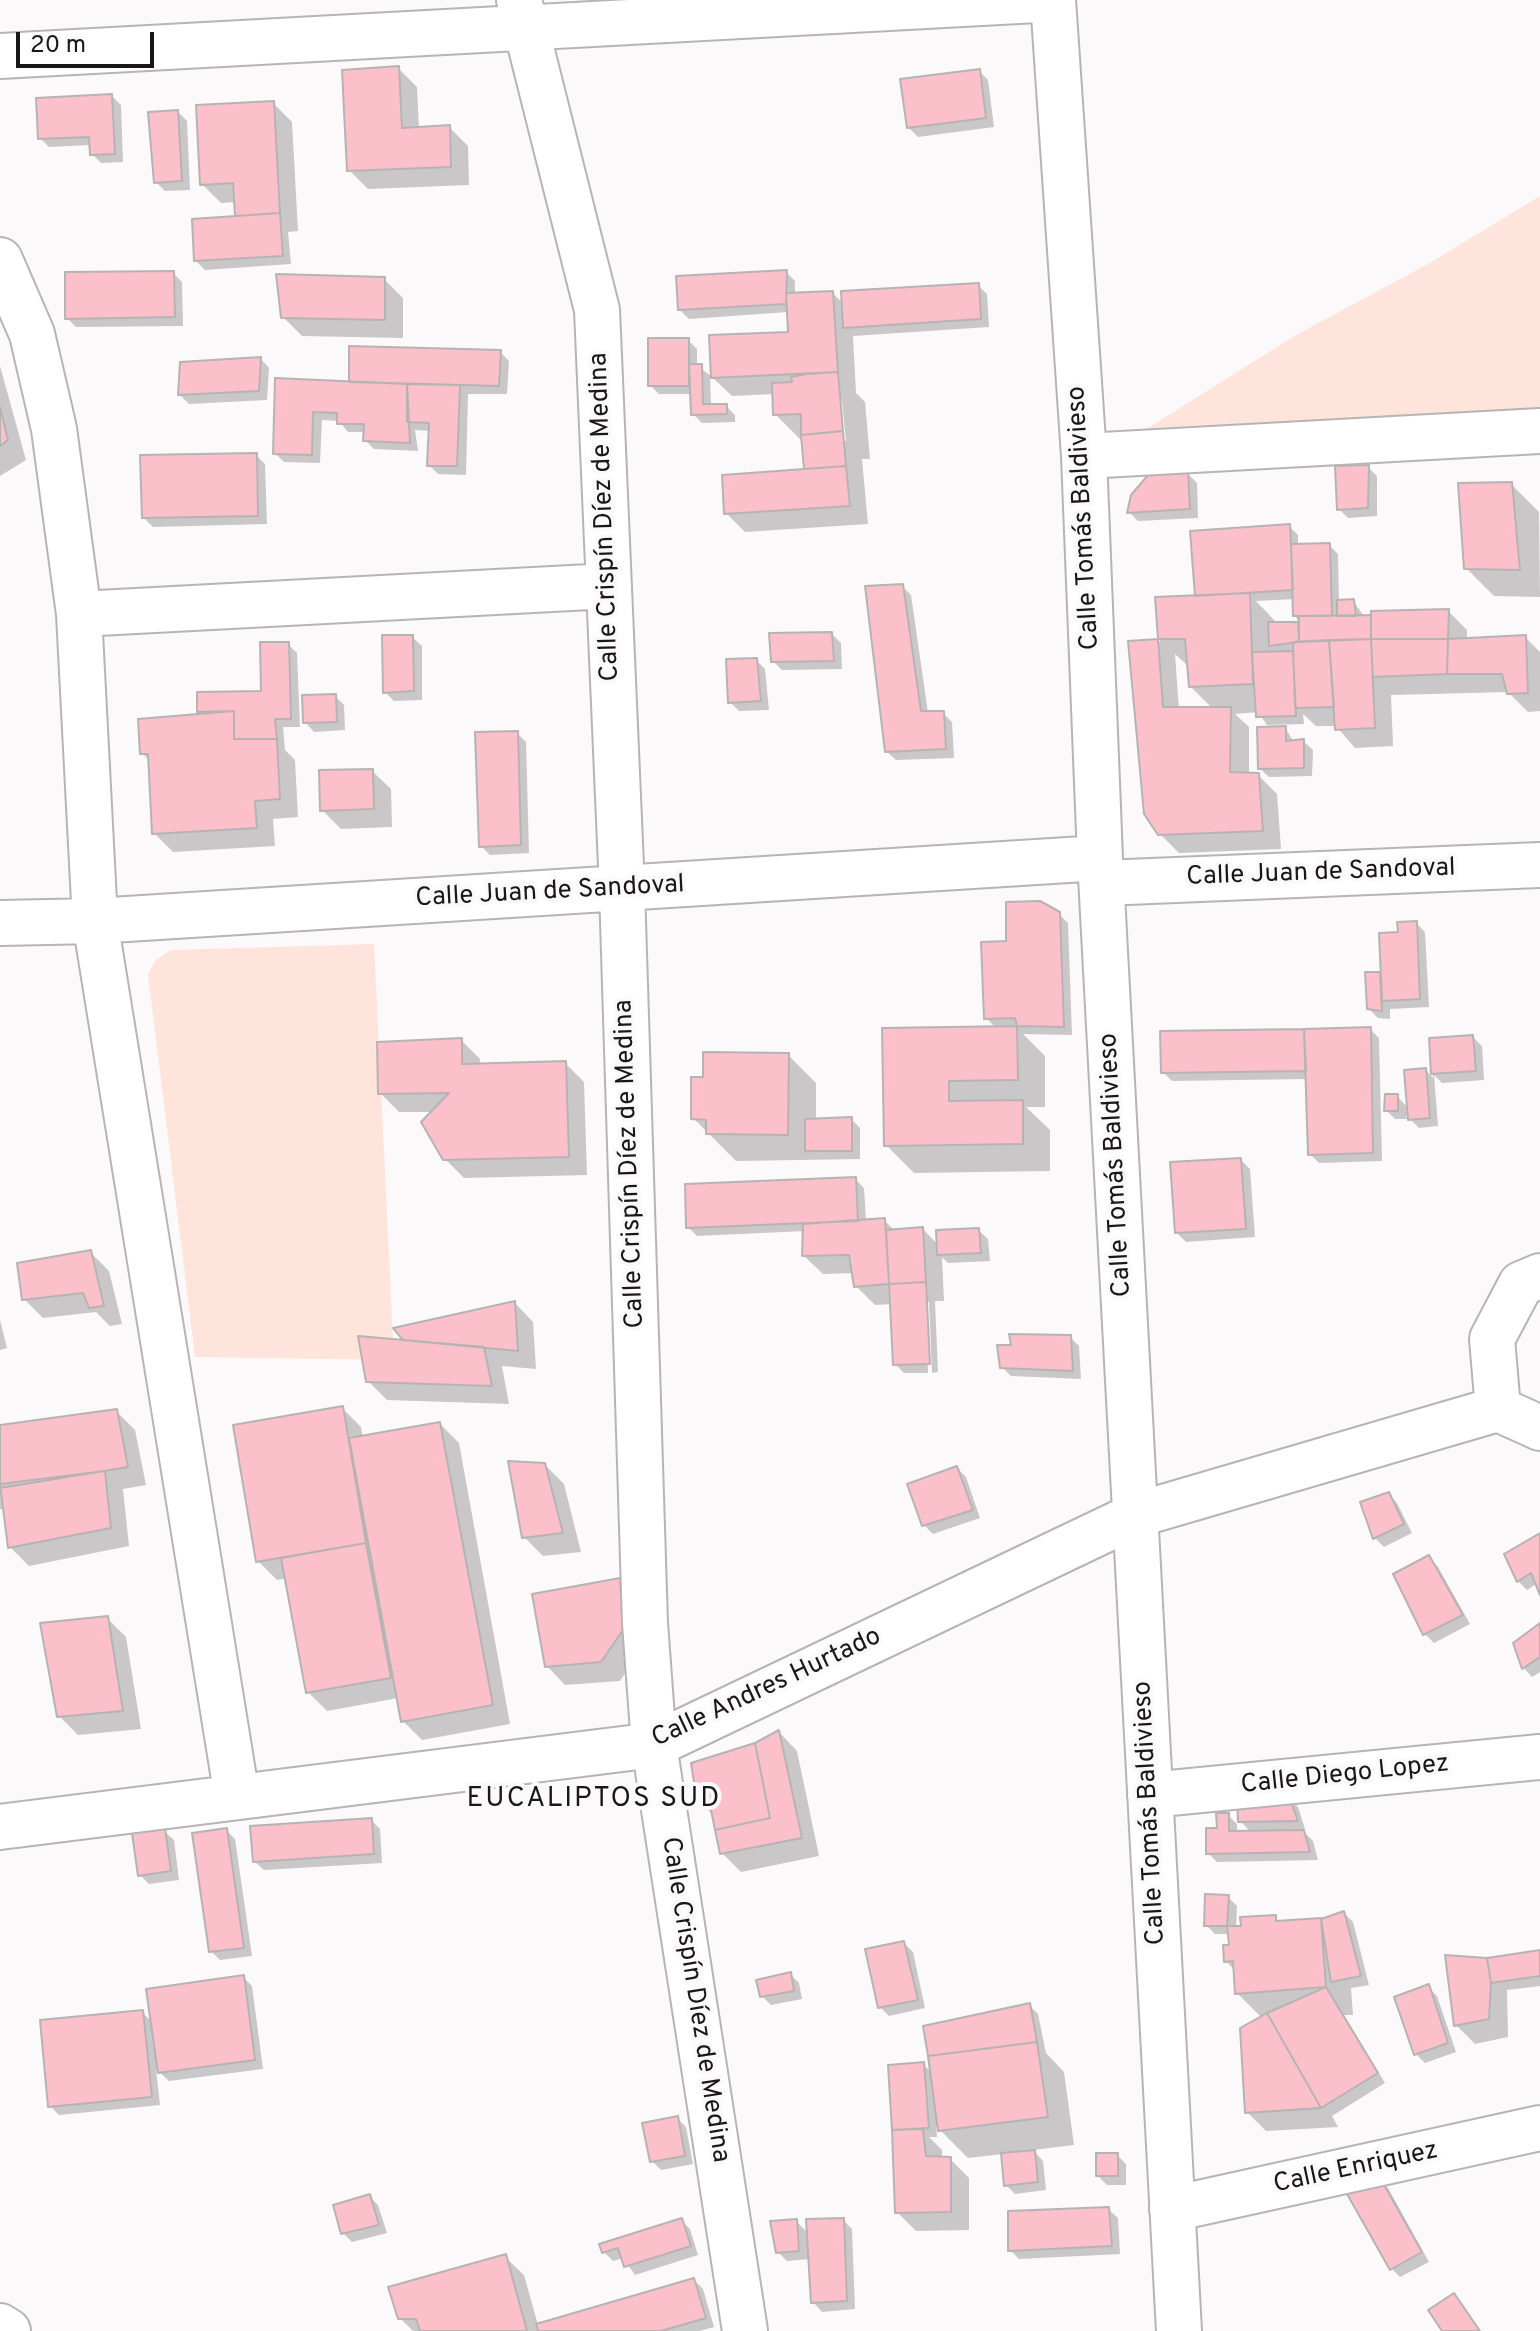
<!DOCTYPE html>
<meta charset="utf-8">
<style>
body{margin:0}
#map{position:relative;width:1540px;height:2331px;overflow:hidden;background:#fcf9fb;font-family:Overpass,sans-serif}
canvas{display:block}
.scale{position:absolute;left:16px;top:32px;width:138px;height:36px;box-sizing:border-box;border:4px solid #191718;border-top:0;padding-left:10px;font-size:24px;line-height:28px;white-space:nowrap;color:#191718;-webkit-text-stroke:6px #fcf9fb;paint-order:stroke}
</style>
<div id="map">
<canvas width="1540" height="2331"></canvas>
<div class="scale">20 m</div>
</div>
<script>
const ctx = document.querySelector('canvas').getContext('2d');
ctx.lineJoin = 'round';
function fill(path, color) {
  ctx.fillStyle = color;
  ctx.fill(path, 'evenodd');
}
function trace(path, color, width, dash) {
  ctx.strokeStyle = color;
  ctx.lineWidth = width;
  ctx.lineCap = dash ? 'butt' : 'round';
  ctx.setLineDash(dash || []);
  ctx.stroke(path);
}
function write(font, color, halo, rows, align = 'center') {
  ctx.font = font + ' Overpass,sans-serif';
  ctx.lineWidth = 8;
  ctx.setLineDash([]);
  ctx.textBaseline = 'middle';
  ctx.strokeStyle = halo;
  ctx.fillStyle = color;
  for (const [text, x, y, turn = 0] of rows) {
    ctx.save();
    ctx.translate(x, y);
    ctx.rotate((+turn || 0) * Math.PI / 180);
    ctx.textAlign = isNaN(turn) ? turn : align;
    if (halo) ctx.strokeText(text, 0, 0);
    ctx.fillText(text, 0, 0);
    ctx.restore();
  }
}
const green = new Path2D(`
 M1540,196V415L1140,433L1296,335L1428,264Z
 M374,944L394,1360L195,1357L148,974L156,960L171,950Z`);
const shadow = new Path2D(`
 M399,69L417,87L419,129L449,127L468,146L469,185L368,189L349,170Z
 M979,71L988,80L994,127L918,137L908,127Z
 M112,96L121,105L123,162L101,163L92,154L91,145L49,147L40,138Z
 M273,103L292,122L298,231L288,232L291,264L205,270L196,261L240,218L236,202L221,203L202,184Z
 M178,112L187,121L190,190L165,191L156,182Z
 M786,272L795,281V294L832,293L844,304L978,285L987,294L989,327L853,336L856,393L865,402L870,459H862L868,524L745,532L726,513L806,471L804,443L775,414L774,394L732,396L713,378L790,334L789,312L689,319L680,310ZM838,401H842L846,441H842Z
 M173,273L182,282L183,326L76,327L67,318Z
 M384,279L403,298V338L302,336L283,317Z
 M688,340L697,349V366L710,375L711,406H726L735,415V422L702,423L693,414L692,394H659L650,385Z
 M500,352L509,361L507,394H468L466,475L438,474L429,465L430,431L415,430L418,451L374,449L365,440L366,432H348L339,421L322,420L320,463L284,462L275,453L277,380L351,384Z
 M261,359L269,368L267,400L189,404L180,395Z
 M0,366L26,460L0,476Z
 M256,455L265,464L267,524L153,527L144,518Z
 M1368,467L1377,476V516L1348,518L1339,509Z
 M1188,474L1197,483L1198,518L1138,521L1129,512Z
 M1511,484L1539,512L1540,597L1494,596L1466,568Z
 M1289,526L1298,535V546L1329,545L1338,554L1339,602H1354L1363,615L1448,611L1467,630V640L1525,637L1540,652V711L1528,712L1508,692L1391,695L1393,746L1355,748L1336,726H1316L1303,714L1304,724L1267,725L1258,712L1235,714L1249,727V775H1258L1277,794L1281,849L1179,853L1160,834L1130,643L1160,641L1158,599L1197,597ZM1295,599V615L1301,628L1297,624L1277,623L1256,601ZM1175,654L1188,666L1191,687L1213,709H1179Z
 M902,586L911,595L928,713H943L952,722L954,758L896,760L886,751Z
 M832,634L841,643L842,669L782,670L773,661Z
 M412,637L422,646V700L394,701L385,692Z
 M288,644L297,653L300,727H283L285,750L295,760L298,817L273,819L275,846L173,852L154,833L150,761L142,753L203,716L199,711L263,693Z
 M756,660L765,669L769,710L739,711L730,702Z
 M335,696L344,705L345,730L314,732L305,722Z
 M1285,728L1294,742H1304L1313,750L1312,776L1269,777L1259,768Z
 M517,733L526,742L529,853L490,855L481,846Z
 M372,771L391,789L392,827L341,829L322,810Z
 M1059,914L1068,923L1072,1035L1023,1034L1045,1056V1107H1026L1050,1130V1171L914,1173L886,1145L996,1028L986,1018L1008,943Z
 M1416,923L1425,932L1429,1007L1390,1009V1019L1378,1018L1369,1009L1367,974H1382L1400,934Z
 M1370,1029L1379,1038L1382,1161L1319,1163L1310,1154L1308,1079L1172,1081L1163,1072Z
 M1473,1037L1482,1046L1484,1080L1442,1083L1434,1075L1438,1126L1419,1128L1406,1115L1407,1119H1395L1386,1110L1397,1096L1409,1109L1426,1070L1433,1078L1431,1040Z
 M461,1040L480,1059V1065L565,1063L584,1082L587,1175L464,1178L445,1159L434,1112H399L380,1093Z
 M788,1055L816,1083V1120L851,1119L860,1128V1159L736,1161L693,1118Z
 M1241,1160L1250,1169L1255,1237L1186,1242L1177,1233Z
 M855,1179L864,1188L866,1221L884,1220L895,1231L923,1229L938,1245L978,1230L988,1239L990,1261L948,1263L942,1257L944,1301H935L938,1372L932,1373L929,1302H925L928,1373H904L895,1364L892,1304L875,1305L856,1286L854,1273L823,1274L804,1256L805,1231L697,1236L688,1227Z
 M90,1252L109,1271L122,1324L110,1326L96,1312L43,1318L24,1299Z
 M515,1303L533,1322L536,1369L502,1366L509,1404L387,1400L368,1381L408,1342Z
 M0,1320L7,1348L0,1350Z
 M1070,1337L1079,1346L1081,1379L1011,1376L1002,1367Z
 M342,1408L361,1427L363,1438L440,1424L459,1443L510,1724L422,1740L403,1721L398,1698L327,1711L308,1692L287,1578L277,1580L258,1561Z
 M116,1411L135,1430L146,1485L123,1489L129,1546L29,1566L10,1547L3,1509H0V1427Z
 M545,1465L564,1484L581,1552L543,1556L524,1537Z
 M957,1468L966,1477L980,1518L933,1534L924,1525Z
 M1388,1494L1397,1503L1412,1533L1384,1547L1375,1538L1363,1503Z
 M1540,1535V1590L1538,1583L1527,1590L1518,1581Z
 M1429,1558L1438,1567L1470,1624L1434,1643L1425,1634Z
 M619,1580L638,1599L640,1650L620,1681L565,1685L547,1666Z
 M107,1618L126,1637L141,1729L78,1735L59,1716Z
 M1540,1625V1672L1532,1677L1524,1668L1515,1644Z
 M779,1732L797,1751L819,1856L741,1872L722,1853L714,1816L699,1801Z
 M1288,1798L1298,1807L1305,1829H1301L1313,1841L1318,1860L1217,1862L1208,1853L1228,1815L1237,1824V1833L1251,1832L1240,1821Z
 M371,1820L380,1829L382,1863L264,1870L254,1861Z
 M226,1830L235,1839L252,1956L220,1960L211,1951Z
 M164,1831L174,1840L179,1880L149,1884L140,1875Z
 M1228,1897L1237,1906L1236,1928L1275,1917L1281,1923L1321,1921L1344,1913L1353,1922L1369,1985L1351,1988L1353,2015H1344L1385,2083L1332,2116L1338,2127L1266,2131L1247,2112L1262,2018L1237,1993L1236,1972L1226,1961L1231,1946L1230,1934H1215L1206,1925Z
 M904,1943L913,1952L925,2008L889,2016L880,2007Z
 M1540,1952V1986L1507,1990L1508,2037L1475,2044L1456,2025L1489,1960Z
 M790,1974L799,1983L802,1999L771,2005L762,1996Z
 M243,1977L252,1986L263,2069L169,2081L156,2069L160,2105L59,2115L50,2106L142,2012L153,2023Z
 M1428,1987L1437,1996L1456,2052L1425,2063L1416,2054Z
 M1029,2005L1038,2014L1046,2053L1064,2072L1074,2145L1033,2150L1043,2161L1046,2190L1015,2194L1006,2185L1003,2154L968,2158L936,2126L937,2137H929L942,2150V2159H950L969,2178V2230L916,2231L897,2212L890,2067L923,2064L932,2073Z
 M677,2118L686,2127L693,2164L661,2170L652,2161Z
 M1117,2155L1126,2164V2185H1107L1098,2176Z
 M1379,2179L1388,2188L1429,2262L1400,2277L1391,2268Z
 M369,2196L378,2205L387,2233L352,2242L343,2233Z
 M1108,2209L1118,2218L1120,2254L1019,2259L1010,2250Z
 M681,2220L690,2229L698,2255L635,2275L623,2258L613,2261L604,2252Z
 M843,2220L852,2229L855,2309L822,2312L813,2302L810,2259L787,2261L778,2252L796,2221L809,2234Z
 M505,2257L524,2275L538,2325L694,2280L703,2289L714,2327L699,2331H413L400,2318Z`);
const building = new Path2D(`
 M399,66L402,128L450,125L451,167L347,171L342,70Z
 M980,69L986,118L907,128L900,79Z
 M112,94L115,154L90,155L89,137L38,139L36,98Z
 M274,101L280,213L235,216L233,183L200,185L196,105Z
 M178,110L182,181L154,183L148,112Z
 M280,213L283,256L194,261L192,219Z
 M787,270L786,304L678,310L676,276Z
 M174,271L175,317L65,319V272Z
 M276,274L385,277V320L281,318Z
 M979,283L981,319L843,328L841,291Z
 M833,291L838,372L711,378L709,335L788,332L786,293Z
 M648,338H689V386H648Z
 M349,346L501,350L499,386L349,382Z
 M261,357L259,391L178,395L180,362Z
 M689,364H702L703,404H727V414L691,415Z
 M838,372L843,431L801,435V414L773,415L772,383L792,382L791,377L807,374Z
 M275,378L407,384L410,443L363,441L364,424H337V413L313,412L312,455L273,454Z
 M407,384L460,385L457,466H427L429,423L407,422Z
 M0,407L8,440L0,446Z
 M843,431L846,466L804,469L801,435Z
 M257,453L258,516L142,518L140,455Z
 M1369,465L1368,508L1337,510L1335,466Z
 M846,466L850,506L724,514L722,475Z
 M1188,472L1190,509L1127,513L1131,495L1149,474Z
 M1512,482L1520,570L1464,569L1458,483Z
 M1290,524L1293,590L1195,596L1190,531Z
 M1330,543L1332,616H1293L1291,544Z
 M903,584L921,711H944L946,749L885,752L865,586Z
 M1250,593L1253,684L1189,687L1185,639H1158L1155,597Z
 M1354,599L1356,616H1337V600Z
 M1449,609L1448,639H1371V611Z
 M1371,615V639L1299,642V616Z
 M1268,622H1298L1299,642L1269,646Z
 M832,632L834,661L771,662L769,633Z
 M382,635H413L414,691L383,693Z
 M1526,635L1528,693L1507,694L1502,674H1447L1448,639Z
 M1158,639L1163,707H1231L1230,772L1259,773L1263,831L1158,835L1144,814L1128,641Z
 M1371,639L1375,728L1335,730L1329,640Z
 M1371,639H1448L1447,674L1373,677Z
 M1329,640L1334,707L1295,708L1293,642Z
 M260,642H289L291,719H275L277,739H234V711L197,712V692L261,691Z
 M1293,651L1296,716L1256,717L1252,652Z
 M757,658L761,701L728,703L726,659Z
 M336,694L337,722L303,723L302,695Z
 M234,711V739H277L280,799L255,801L257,828L152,834L148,754H140L138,719Z
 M1286,726V741L1304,739V768L1258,769L1257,727Z
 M518,731L521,845L479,847L475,732Z
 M373,769L374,809L320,811L319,770Z
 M1040,901L1060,912L1064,1027L1017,1026L1015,1018L984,1019L981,942L1006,941V902Z
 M1417,921L1420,999L1382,1001L1379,933L1398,932L1397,922Z
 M1365,972H1380L1382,1011L1367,1009Z
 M1017,1026L1018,1080L949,1081V1101L1023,1100V1144L884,1146L882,1028Z
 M1371,1027L1373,1153L1308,1155L1304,1029Z
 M1304,1029L1306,1071L1161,1073L1160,1031Z
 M1473,1035L1476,1071L1431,1074L1429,1038Z
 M462,1038V1064L566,1061L569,1157L443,1160L421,1122L449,1093L378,1094L377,1042Z
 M703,1052L789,1053L788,1135L706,1134V1120L691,1119V1077H703Z
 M1426,1068L1430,1118L1408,1120L1404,1070Z
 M1385,1094H1398V1111H1384Z
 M852,1117V1151H805V1119Z
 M1241,1158L1246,1229L1175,1233L1170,1162Z
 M856,1177L858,1221L686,1228L685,1184Z
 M885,1218L889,1284L854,1287L849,1255L802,1256L803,1224Z
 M923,1227L926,1282L889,1284L886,1230Z
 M979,1228L981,1253L937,1255L936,1230Z
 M91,1250L104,1306L89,1308L83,1293L22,1300L17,1263Z
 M926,1282L930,1364L893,1365L889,1284Z
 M515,1301L518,1351L403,1340L393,1328Z
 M1009,1334L1071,1335L1073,1371L1000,1368L997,1345H1011Z
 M358,1336L484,1347L492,1386L366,1382Z
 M343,1406L366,1543L256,1562L233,1425Z
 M117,1409L128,1467L0,1488V1425Z
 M440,1422L493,1705L401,1722L349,1438Z
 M508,1461L545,1463L563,1533L522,1538Z
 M957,1466L973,1510L922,1526L907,1484Z
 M105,1471L111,1528L8,1548L0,1484Z
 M1389,1492L1404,1524L1373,1539L1360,1502Z
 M1540,1533V1595L1531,1573L1517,1582L1504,1554Z
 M366,1543L391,1678L306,1693L281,1558Z
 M1429,1555L1463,1615L1423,1635L1393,1574Z
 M620,1578L623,1630L601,1662L545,1667L532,1594Z
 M108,1616L123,1711L57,1717L40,1623Z
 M1540,1623V1657L1522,1669L1513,1643Z
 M779,1730L802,1838L720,1854L715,1830L770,1818L755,1743Z
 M755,1743L770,1818L715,1830L709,1800L697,1802L691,1763Z
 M1237,1796H1289L1298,1821L1238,1822Z
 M1216,1813H1229V1831L1304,1830L1310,1852L1206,1854V1828H1217Z
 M372,1818L374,1854L253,1862L250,1826Z
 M165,1828L171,1871L138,1876L132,1833Z
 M227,1828L244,1948L209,1952L192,1833Z
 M1205,1894L1229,1895L1227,1926H1204Z
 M1344,1911L1361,1976L1331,1982L1321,1919Z
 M1276,1915V1921L1321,1918L1326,1987L1235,1994L1233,1961L1224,1962L1223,1945H1229L1227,1926H1241L1240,1917Z
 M904,1941L918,2000L878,2008L865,1949Z
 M1540,1950V1976L1491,1983L1487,1958Z
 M1445,1955L1487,1958L1491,1983L1489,2019L1454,2026Z
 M791,1972L794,1991L760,1997L756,1980Z
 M244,1975L255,2060L158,2073L146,1989Z
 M1429,1984L1448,2043L1414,2055L1394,1997Z
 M1326,1987L1378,2073L1321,2108L1267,2013Z
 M1030,2003L1037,2042L928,2056L923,2026Z
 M143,2010L152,2097L48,2107L40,2020Z
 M1267,2013L1321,2108L1245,2113L1240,2028Z
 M1037,2042L1048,2117L938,2131L928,2056Z
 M924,2062L929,2128L892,2130L888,2065Z
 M678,2116L685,2156L650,2162L642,2123Z
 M923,2129L926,2156L951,2157V2212L895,2213L892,2130Z
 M1035,2150L1038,2182L1004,2186L1001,2153Z
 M1096,2153H1118V2176H1096Z
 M1379,2176L1422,2252L1390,2270L1347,2194Z
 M370,2194L379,2225L341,2234L333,2205Z
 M1109,2207L1112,2246L1008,2251V2211Z
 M682,2218L691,2246L624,2267L618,2248L602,2253L599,2244Z
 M844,2218L847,2301L811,2303L806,2219Z
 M797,2219L799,2251L776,2253L770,2221Z
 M506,2254L527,2331H420L416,2319H398L388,2287Z
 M694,2278L706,2318L661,2331H538L536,2324Z
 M1454,2293L1480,2331H1442L1428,2310Z`);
const minor = new Path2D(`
 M519,0L597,310L622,889L645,1623L654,1745L745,2331
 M1053,0L1084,456L1100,858L1179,2331
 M0,56L1037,0
 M0,260L32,334L54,429L79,614L95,921L237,1797
 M1084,456L1540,431
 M79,614L609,586
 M1103,883L1540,865
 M0,923L95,921L1100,858
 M1498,1409L1492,1339L1521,1284L1540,1276
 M1498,1409L1540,1428
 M1150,1795L1540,1757
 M0,1827L654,1745L1136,1515L1498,1409
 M1172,2209L1540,2128
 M0,2326L8,2331`);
const streetNames = [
 ["Calle Crispín Díez de Medina",606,517,-92],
 ["Calle Tomás Baldivieso",1085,518,-93],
 ["Calle Juan de Sandoval",1321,874,-2],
 ["Calle Juan de Sandoval",550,893,-3],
 ["Calle Crispín Díez de Medina",631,1164,-92],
 ["Calle Tomás Baldivieso",1117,1165,-93],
 ["Calle Andres Hurtado",767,1689,-25],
 ["Calle Diego Lopez",1345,1776,-6],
 ["Calle Tomás Baldivieso",1151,1813,-93],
 ["Calle Crispín Díez de Medina",694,2000,81],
 ["Calle Enriquez",1356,2169,-12]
];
const neighbourhoodNames = [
 ["EUCALIPTOS SUD",594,1800]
];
fill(green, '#fee4da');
fill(shadow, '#0003');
fill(building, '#fbc0c9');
trace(building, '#b7b3b3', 2);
trace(minor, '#b7b4b6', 48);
trace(minor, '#fff', 44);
write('26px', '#191718', '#fcf9fb', streetNames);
ctx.letterSpacing = '2px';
write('28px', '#191718', '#fcf9fb', neighbourhoodNames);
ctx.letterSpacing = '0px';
</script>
